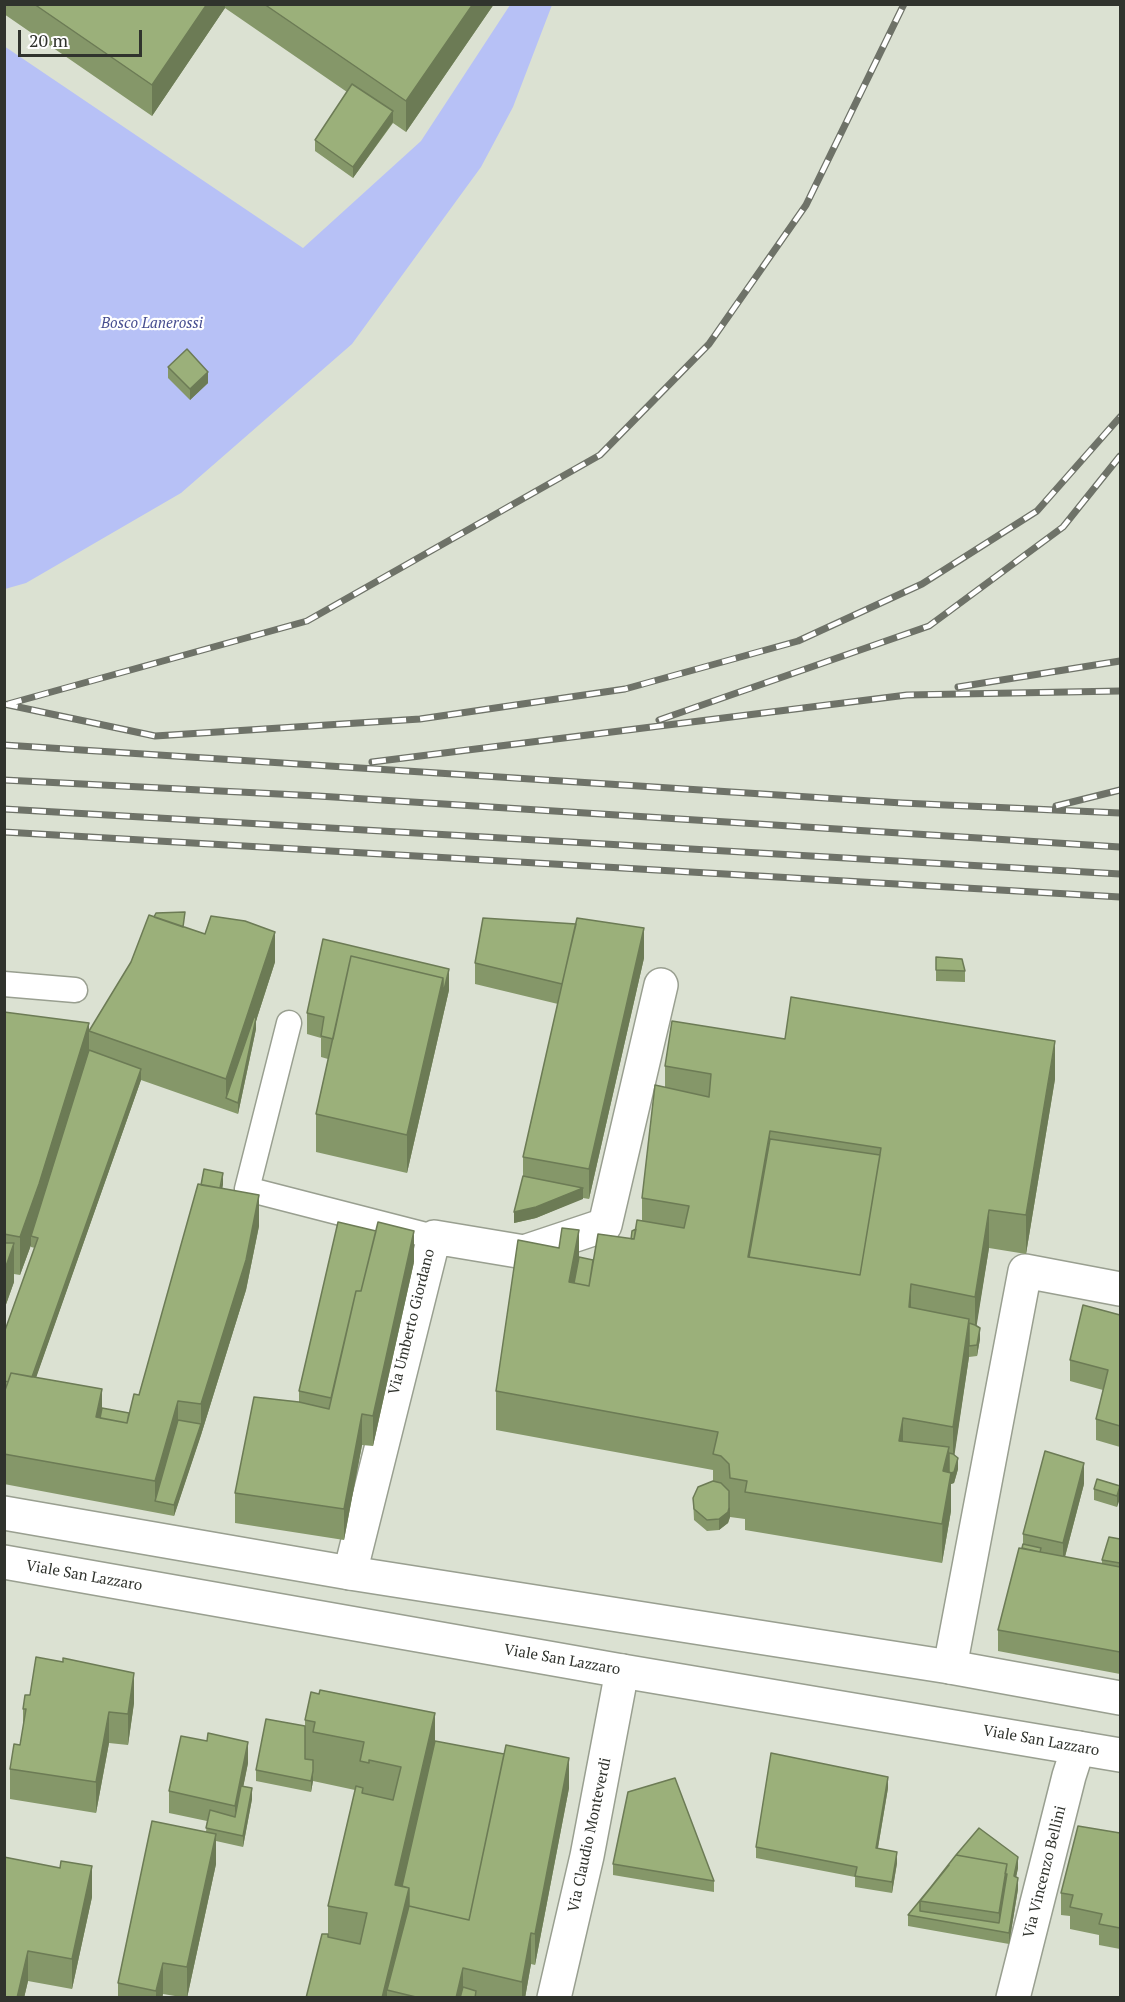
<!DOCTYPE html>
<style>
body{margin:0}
#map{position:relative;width:1125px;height:2002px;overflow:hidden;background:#dbe1d2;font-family:"PT Serif",serif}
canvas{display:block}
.frame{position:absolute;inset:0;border:6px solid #30332d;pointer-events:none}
.scale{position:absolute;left:18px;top:30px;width:124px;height:27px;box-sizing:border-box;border:3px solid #30332d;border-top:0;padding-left:8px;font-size:18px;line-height:21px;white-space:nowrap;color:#30332d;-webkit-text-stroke:4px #fff;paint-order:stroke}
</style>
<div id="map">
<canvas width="1125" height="2002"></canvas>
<div class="frame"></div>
<div class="scale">20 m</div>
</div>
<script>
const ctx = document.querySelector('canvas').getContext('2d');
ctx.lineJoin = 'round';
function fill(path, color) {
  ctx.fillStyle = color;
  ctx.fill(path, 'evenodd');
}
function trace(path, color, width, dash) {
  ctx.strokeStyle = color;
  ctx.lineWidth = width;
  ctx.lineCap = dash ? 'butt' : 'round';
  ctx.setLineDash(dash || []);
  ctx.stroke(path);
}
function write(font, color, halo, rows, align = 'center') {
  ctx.font = font + ' "PT Serif",serif';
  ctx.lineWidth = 4.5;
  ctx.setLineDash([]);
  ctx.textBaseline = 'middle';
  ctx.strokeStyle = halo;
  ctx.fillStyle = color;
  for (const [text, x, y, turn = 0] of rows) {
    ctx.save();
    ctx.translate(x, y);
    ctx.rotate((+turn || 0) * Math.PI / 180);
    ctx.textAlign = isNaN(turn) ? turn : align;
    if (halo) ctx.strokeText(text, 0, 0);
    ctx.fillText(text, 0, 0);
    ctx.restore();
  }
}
const green = new Path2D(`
 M510,5H552L513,107L481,167L352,344L181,493L26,583L5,589L4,46L303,248L421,141Z`);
const service = new Path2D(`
 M4,984L75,990
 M289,1023L247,1189L434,1237`);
const minor = new Path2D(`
 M350,1573L434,1237L524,1252L605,1225L661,985
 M950,1667L1025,1271L1120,1289
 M554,1998L587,1856L622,1671
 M1013,1998L1069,1776L1078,1748`);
const secondary = new Path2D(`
 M4,1513L350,1573L950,1667L1120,1698
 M4,1562L622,1671L1120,1755`);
const rail = new Path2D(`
 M958,687L1120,661
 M4,704L155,736L420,719L625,689L798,641L922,584L1037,511L1120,417
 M8,704L307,621L600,455L709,344L806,205L904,4
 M659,720L929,626L1063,527L1120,456
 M4,745L902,803L1120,813
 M372,762L907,695L1120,691
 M4,780L318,796L1120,847
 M1056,806L1120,790
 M4,809L1120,874
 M4,832L1120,897`);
const wall = new Path2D(`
 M4,4H494L406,132L393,123L353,178L315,151V140L347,92L225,8L152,116L4,14Z
 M168,367L208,383L190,400L168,378Z
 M184,927L275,962L256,1021V1029L238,1114L141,1080L36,1377L102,1408L129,1413L139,1395L201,1185L223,1184L222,1189L259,1226L246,1290L201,1435L174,1516L4,1484V1333L35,1248L31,1247V1245L20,1275L14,1274V1282L4,1310V1012L89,1031Z
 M644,958L589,1199L583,1198L536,1218L514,1223L523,1176V1157L558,1004L475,984V963Z
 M936,970L965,971V982L936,981Z
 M449,990L407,1173L316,1152V1114L328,1059L321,1057V1038L307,1034V1013Z
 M785,1039L1055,1079L1026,1254L989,1248L976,1326L980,1339L977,1356L969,1357L954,1455L958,1469L954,1483L951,1484V1511L942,1563L745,1530V1519L730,1517L728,1523L719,1530L707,1531L694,1520L693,1498L713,1481V1470L496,1430V1391L579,1257L593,1260L631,1239L636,1229L642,1221V1198L665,1087V1066Z
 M414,1262L373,1446L362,1445L344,1540L235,1523V1493L299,1402V1391Z
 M1120,1315V1447L1096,1440V1419L1103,1390L1070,1381V1360Z
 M1084,1484L1065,1557L1102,1564V1560L1120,1539V1674L998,1651V1630L1022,1548L1023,1544V1534Z
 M1120,1486L1117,1507L1094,1500V1489Z
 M134,1703L128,1745L109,1743L96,1813L10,1799V1769L20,1745L23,1728V1709Z
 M305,1720L435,1741L569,1788L535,1965L531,1964L525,1998H306L328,1934V1938V1906L355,1790L313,1781L311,1792L256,1781V1770L305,1726Z
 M248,1763L243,1787L252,1799L243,1847L216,1841V1864L187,1998L163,1994L162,1998H118V1983L206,1832L207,1821L169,1813V1791Z
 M888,1788L878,1848L897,1863L892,1893L855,1887V1877L756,1858V1847Z
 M979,1828L1018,1868L1016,1877L1018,1889L1009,1944L908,1926V1915Z
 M1120,1833V1949L1099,1945V1935L1070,1929V1916L1061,1915V1893Z
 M613,1864L714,1881V1892L613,1875Z
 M60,1868L92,1897L72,1989L28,1981L24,1998H4Z`);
const shadedWall = new Path2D(`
 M207,4H225V8L152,116V85Z
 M473,4H494L406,132V101Z
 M393,111V122L353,178V167Z
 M208,372V383L190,400V389Z
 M644,928V958L589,1199V1169Z
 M275,932V962L256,1021V1029L238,1114V1103L226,1098V1079Z
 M449,969V990L443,1016V994Z
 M443,978V1016L407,1173V1135Z
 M89,1023V1061L31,1236V1245L20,1275V1237Z
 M1055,1041V1079L1026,1254V1215Z
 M141,1069V1080L30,1395V1384Z
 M770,1131V1169L753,1265L748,1257Z
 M223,1173V1184L217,1219V1208Z
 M583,1188V1199L536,1218L514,1223V1212Z
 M259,1195V1226L246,1290L201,1435L174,1516V1505L201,1424V1404Z
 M989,1210V1248L975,1336V1297Z
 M579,1230V1268L571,1310L569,1282Z
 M414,1231V1262L373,1446V1416Z
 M14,1243V1282L4,1310V1272Z
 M911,1284V1322L909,1307Z
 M969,1319V1357L953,1465V1427Z
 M980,1328V1339L977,1356V1345Z
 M102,1389V1419L96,1417Z
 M178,1401V1431L155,1501V1512V1481Z
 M362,1414V1445L344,1540V1509Z
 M903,1418V1457L899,1441Z
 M949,1447V1474L958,1458V1469L954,1483L951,1484V1511L942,1563L943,1471Z
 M1084,1463V1484L1063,1564V1543Z
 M1120,1488V1499L1117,1507V1496Z
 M730,1507V1517L728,1523L719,1530V1519Z
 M134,1673V1703L128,1745V1714Z
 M109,1712V1743L96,1813V1782Z
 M435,1713V1762L400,1914L395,1885Z
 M248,1742V1763L235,1828V1806Z
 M569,1758V1788L535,1965V1934Z
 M313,1771V1781L311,1792V1781Z
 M888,1777V1788L876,1859V1848Z
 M252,1788V1799L243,1847V1836Z
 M216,1834V1864L187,1998V1967Z
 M897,1852V1863L892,1893V1882Z
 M1018,1857V1868L1014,1887V1876Z
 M1007,1864V1885L999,1931V1913Z
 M92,1866V1897L72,1989V1959Z
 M1018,1878V1889L1009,1944V1933Z
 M409,1888V1937L387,1990V1998H382Z
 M531,1933V1964L525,1998H522V1982Z
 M28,1951V1981L24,1998H17Z
 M163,1963V1994L162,1998H156V1991Z
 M463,1968V1998H456Z`);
const building = new Path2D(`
 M34,4H207L152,85Z
 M264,4H473L406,101Z
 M352,84L393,111L353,167L315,140Z
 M187,349L208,372L190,389L168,367Z
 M185,912L183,927L154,917L156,913Z
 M149,915L205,934L211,916L245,921L275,932L226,1079L89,1031L131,962Z
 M483,918L576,924L562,984L475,963Z
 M577,918L644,928L589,1169L523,1157Z
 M323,939L449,969L443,994V978L351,956L333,1039L321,1036L324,1017L307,1013Z
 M351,956L443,978L407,1135L316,1114Z
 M936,957L962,959L965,971L936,970Z
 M791,997L1055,1041L1026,1215L989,1210L975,1297L911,1284L909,1307L969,1319L953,1427L903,1418L899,1441L949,1447L943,1471L951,1473L942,1524L745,1492L747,1481L730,1478L729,1464L721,1456L713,1454L718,1432L496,1391L518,1240L559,1248L562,1228L579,1230L569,1282L589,1286L598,1234L634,1239L637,1220L684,1228L689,1206L642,1198L655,1085L709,1097L711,1074L665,1066L672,1021L785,1039ZM770,1131L881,1148L860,1275L748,1257Z
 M4,1012L89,1023L39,1184L20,1237L4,1234Z
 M254,1017L256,1018L238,1103L226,1098Z
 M89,1050L141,1069L32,1377L11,1373L8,1382L4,1381V1333L38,1238L31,1236Z
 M770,1139L880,1155L860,1275L749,1257Z
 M204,1169L223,1173L220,1188L201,1185Z
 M523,1176L583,1188L536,1207L514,1212Z
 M198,1184L259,1195L246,1260L201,1404L178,1401L155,1481L4,1454V1393L11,1373L102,1389L96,1417L127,1423L134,1394L139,1395Z
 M338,1222L376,1231L361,1291H356L331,1398L299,1391Z
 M378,1222L414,1231L373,1416L362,1414L344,1509L235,1493L254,1397L299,1402L329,1409L356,1291H361Z
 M636,1229L634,1239H631L632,1231Z
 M4,1243H14L4,1272Z
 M579,1257L593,1260L589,1286L574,1283Z
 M1083,1305L1120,1315V1426L1096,1419L1108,1370L1070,1360Z
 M969,1323L975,1325L980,1328L977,1345L969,1346Z
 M4,1381L8,1382L4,1393Z
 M102,1408L129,1413L127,1423L100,1418Z
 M178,1420L201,1424L174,1505L155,1501Z
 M1045,1451L1084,1463L1063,1543L1023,1534Z
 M949,1453L953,1454L958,1458L954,1472L951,1473L949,1472Z
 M1097,1479L1120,1486L1117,1496L1094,1489Z
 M713,1481L721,1483L729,1491V1508L728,1512L719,1519L707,1520L694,1509L693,1498L698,1487Z
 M1109,1537L1120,1539V1563L1102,1560Z
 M1023,1544L1041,1548L1040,1552L1022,1548Z
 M1019,1548L1120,1567V1652L998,1630Z
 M36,1657L63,1662V1658L134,1673L128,1714L109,1712L96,1782L10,1769L14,1744L20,1745L26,1709H23L25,1695H30Z
 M320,1690L435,1713L395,1885L409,1888L382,1998H306L322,1934H328V1937L360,1944L367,1913L328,1906L356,1786L363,1788L362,1793L393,1800L401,1767L369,1760V1763L360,1761L364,1742L313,1732L315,1722L305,1720L311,1692L319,1694Z
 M266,1719L305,1726V1759L313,1760V1771L311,1781L256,1770Z
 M208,1733L248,1742L235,1806L169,1791L181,1736L207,1741Z
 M435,1741L504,1754L469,1920L409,1906V1888L402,1886Z
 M506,1745L569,1758L535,1934L531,1933L522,1982L463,1968L456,1998H420L387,1990L409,1906L469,1920Z
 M771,1753L888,1777L876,1848L897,1852L892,1882L855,1876L857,1867L756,1847Z
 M675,1778L714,1881L613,1864L628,1792Z
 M241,1786L252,1788L243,1836L206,1828L210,1810L235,1817Z
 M152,1821L216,1834L187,1967L163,1963L156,1991L118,1983Z
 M1078,1826L1120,1833V1928L1099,1924L1102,1914L1070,1907L1073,1895L1061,1893Z
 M979,1828L1018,1857L1014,1876L1018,1878L1009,1933L908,1915L949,1865L920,1901V1911L999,1923L1007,1874H1005L1007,1864L956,1855Z
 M956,1855L1007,1864L999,1913L920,1901Z
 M4,1857L60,1868L61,1861L92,1866L72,1959L28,1951L17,1998H4Z
 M463,1987L476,1991L475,1998H460Z`);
const parkNames = [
 ["Bosco Lanerossi",152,324]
];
const streetNames = [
 ["Via Umberto Giordano",412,1322,-76],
 ["Viale San Lazzaro",84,1576,10],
 ["Viale San Lazzaro",562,1660,10],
 ["Viale San Lazzaro",1041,1741,10],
 ["Via Claudio Monteverdi",590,1835,-78],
 ["Via Vincenzo Bellini",1045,1872,-76]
];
fill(green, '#b7c1f6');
trace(service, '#999f90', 27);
trace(minor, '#999f90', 36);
trace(secondary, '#999f90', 36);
trace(service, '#fff', 24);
trace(minor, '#fff', 33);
trace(secondary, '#fff', 33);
trace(rail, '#6e7268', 7);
trace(rail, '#fff', 4.5, [14]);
fill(wall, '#859769');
fill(shadedWall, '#6c7b55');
fill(building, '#9bb07a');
trace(building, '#6c7b55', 1.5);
write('italic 15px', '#474e90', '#fff', parkNames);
write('15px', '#30332d', '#fff', streetNames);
</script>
